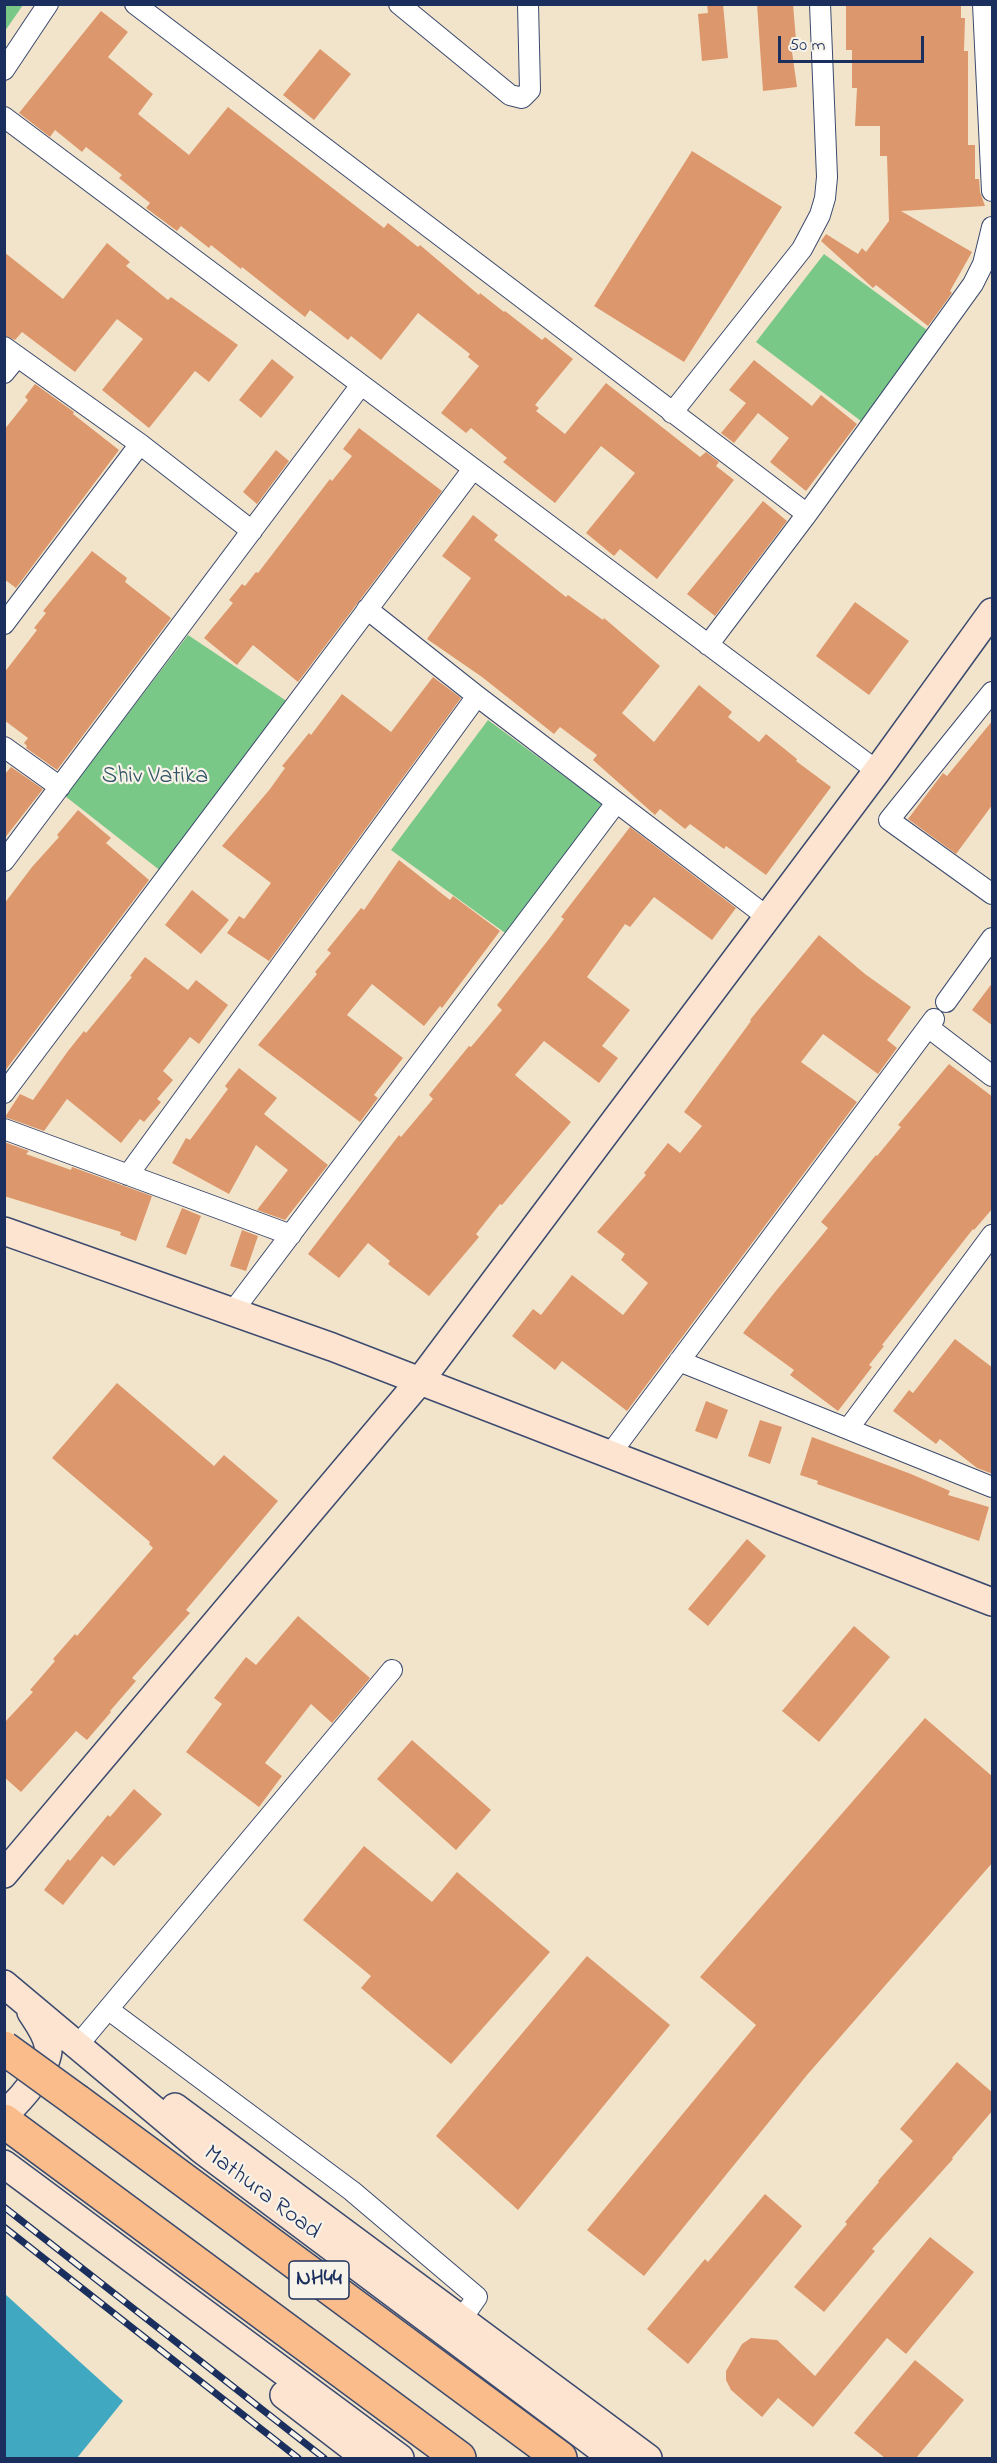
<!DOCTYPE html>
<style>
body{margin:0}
#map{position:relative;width:997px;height:2463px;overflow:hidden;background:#f2e4ca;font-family:"Indie Flower",sans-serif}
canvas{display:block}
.frame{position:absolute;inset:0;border:6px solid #1b2f5e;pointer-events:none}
.scale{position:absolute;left:778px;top:36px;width:146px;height:27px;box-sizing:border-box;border:3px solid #1b2f5e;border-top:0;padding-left:8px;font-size:18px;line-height:21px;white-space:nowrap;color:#1b2f5e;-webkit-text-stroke:4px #f7f3e8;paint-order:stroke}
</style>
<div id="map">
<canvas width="997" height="2463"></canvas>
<div class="frame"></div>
<div class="scale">50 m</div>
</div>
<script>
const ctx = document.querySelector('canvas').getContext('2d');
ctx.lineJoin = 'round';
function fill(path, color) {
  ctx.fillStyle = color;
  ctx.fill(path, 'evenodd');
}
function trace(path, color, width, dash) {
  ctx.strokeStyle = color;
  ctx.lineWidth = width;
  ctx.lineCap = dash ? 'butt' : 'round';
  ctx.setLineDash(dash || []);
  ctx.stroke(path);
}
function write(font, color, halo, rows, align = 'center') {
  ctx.font = font + ' "Indie Flower",sans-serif';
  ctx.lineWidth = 4.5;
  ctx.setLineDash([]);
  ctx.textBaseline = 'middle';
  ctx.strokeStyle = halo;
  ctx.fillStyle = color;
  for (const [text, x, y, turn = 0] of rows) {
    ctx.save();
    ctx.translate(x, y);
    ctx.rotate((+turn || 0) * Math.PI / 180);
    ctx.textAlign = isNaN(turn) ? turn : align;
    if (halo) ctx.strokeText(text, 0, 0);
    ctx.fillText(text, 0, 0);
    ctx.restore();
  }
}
const green = new Path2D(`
 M5,4L23,5L5,31L4,5Z
 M824,254L931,333L865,424L756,342Z
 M188,635L288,702L162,872L65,796Z
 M488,720L603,805L508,935L391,850Z`);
const water = new Path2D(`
 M5,2294L123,2401L77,2458H5Z`);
const building = new Path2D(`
 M707,4H723L728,58L702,61L698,14L708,13Z
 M757,4H793L797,52H792L797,87L763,91Z
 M846,4H961V18H965L964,51H968V145H975V179H979L980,192L985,206L901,211L972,252L950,291L952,293L928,326L876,285L873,288L821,241L826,234L858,254L862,248L866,252L889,221L887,156H880V126H855L857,88H852V50H846Z
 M101,11L128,32L108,57L153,94L138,114L189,155L228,107L384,228L388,223L418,247L420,245L479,295L480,293L504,312L505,311L542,340L545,337L573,359L535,405L539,408L536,411L565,434L606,383L700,457L706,452L719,462L716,466L734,480L657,579L620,549L614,556L586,533L635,473L601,446L555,503L503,462L507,458L471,428L466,433L441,413L479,366L468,357L470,354L418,313L381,360L351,336L348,340L310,310L305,317L242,267L241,269L211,245L209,248L181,226L177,231L146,208L150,203L119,178L122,175L86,147L82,152L55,130L50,137L19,113Z
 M320,49L351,74L314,120L283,95Z
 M692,151L782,207L684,362L594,306Z
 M107,243L130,262L126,266L168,300L171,297L238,345L209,382L195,371L149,428L102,390L143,339L117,319L75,372L22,332L15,340L4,335V252L63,299Z
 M272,359L294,377L261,418L239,400Z
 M754,360L812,406L821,395L857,424L806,491L770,462L789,438L758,413L734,443L721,433L746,403L729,390Z
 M35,384L74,412L73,414L119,450L16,588L4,579V430L28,400L25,397Z
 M359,428L442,491L298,682L253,645L237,665L204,638L233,603L229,600L242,584L245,586L256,572L258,573L330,479L332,481L352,456L343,449Z
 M276,450L289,461L257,504L243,492Z
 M763,501L787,521L715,616L687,594Z
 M473,515L498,535L494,540L566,597L568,595L603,620L604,618L660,666L622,713L654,742L699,685L732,712L728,717L759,742L766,734L797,759L796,761L831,787L766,875L726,846L724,849L690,824L685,829L660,809L655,815L593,760L597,755L560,727L554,734L482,677L427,639L471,578L442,556Z
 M92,551L127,578L125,582L171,618L57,770L26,748L27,746L24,743L28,738L4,720V673L37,630L34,628L46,613L43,611Z
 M855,602L909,641L869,695L816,656Z
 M433,677L461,698L269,961L227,933L239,916L244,919L271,883L222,846L270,789L285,768L282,766L292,754L309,733L311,735L342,694L391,732Z
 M993,720V804L956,854L908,819L943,773L947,776Z
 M11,767L43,789L4,839V775Z
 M78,810L111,838L106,843L149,880L4,1072V904L32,867L59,837L57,835Z
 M630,827L736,908L712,940L654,897L630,927L625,924L587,977L630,1010L602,1046L618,1058L599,1083L544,1041L515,1075L571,1122L502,1205L500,1204L476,1234L479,1237L429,1296L388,1264L390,1261L368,1243L339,1278L308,1254L399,1135L401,1137L433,1099L429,1095L469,1046L471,1047L502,1010L497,1005L549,939L564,919L561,917Z
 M399,860L450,900L453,896L500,931L442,1008L440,1006L424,1026L372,984L347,1015L403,1058L374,1095L378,1098L360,1122L258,1045L317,974L315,972L331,953L327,950L361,908L364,910Z
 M192,890L229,920L201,954L165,925Z
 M819,935L865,974L911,1007L887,1040L897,1048L878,1074L823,1034L801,1062L857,1102L627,1411L562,1361L555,1370L512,1336L533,1309L541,1315L572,1275L623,1315L648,1283L621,1260L625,1254L597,1232L646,1175L644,1173L668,1143L680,1153L702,1126L684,1112L751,1021L750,1020Z
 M145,957L188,990L196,980L228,1005L199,1044L190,1037L163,1071L173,1080L157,1099L161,1102L144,1122L140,1119L121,1143L67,1099L44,1131L5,1117L20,1094L33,1100L68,1051L84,1031L86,1033L132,977L130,976Z
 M993,982V1026L972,1010Z
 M949,1064L993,1097V1208L974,1230L973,1229L882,1345L884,1346L869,1365L872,1367L838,1411L790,1375L794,1370L743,1333L775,1292L828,1228L821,1222L876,1155L877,1156L901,1127L898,1125Z
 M239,1068L277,1098L264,1114L328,1165L285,1220L257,1210L288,1170L256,1145L229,1194L172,1163L186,1138L190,1140L228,1089L225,1086Z
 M4,1142L29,1151L26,1154L71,1170L72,1167L152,1196L136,1241L120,1235L121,1232L4,1196Z
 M182,1208L201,1216L186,1255L166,1247Z
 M242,1230L258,1236L246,1271L230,1266Z
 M955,1339L993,1368V1474L977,1468L940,1439L936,1444L893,1411L909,1390L913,1393Z
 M117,1383L214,1466L224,1455L278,1501L186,1610L190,1613L132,1678L136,1681L110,1711L111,1712L87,1740L76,1731L21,1792L4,1777V1723L33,1692L30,1690L55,1661L53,1659L75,1634L77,1636L153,1548L149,1544L150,1542L52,1458Z
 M706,1401L728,1410L717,1439L695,1431Z
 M760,1420L782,1427L770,1464L748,1456Z
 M812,1437L911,1474L950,1491L948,1495L989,1507L979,1541L817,1484L818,1481L800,1475Z
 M747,1539L766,1556L708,1626L688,1609Z
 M298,1616L370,1678L332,1723L311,1704L265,1763L282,1776L259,1807L186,1752L222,1704L214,1698L246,1657L256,1665Z
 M854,1626L890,1657L819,1742L782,1711Z
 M925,1718L993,1777V1862L807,2075L644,2276L587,2230L756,2025L700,1977Z
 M412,1740L491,1810L456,1850L377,1779Z
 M134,1789L162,1814L114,1866L102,1856L63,1905L44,1890L68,1859L70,1861L108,1815L110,1817Z
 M364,1846L432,1902L457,1872L550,1952L451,2064L361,1988L371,1976L303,1920Z
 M587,1956L670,2025L518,2210L436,2136Z
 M957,2062L993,2093V2110L952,2158L953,2159L872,2249L875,2251L824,2312L794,2287L847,2224L845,2222L879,2182L878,2181L913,2141L900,2129Z
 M765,2194L802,2226L688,2364L647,2329L705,2259L708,2262Z
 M930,2237L974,2272L906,2354L887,2338L813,2427L778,2398L762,2417L731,2390L726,2380V2371L742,2344L751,2338L777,2340L815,2376Z
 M915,2360L964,2400L916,2458H885L854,2433Z`);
const street = new Path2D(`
 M135,4L807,514
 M399,4L510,95L522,98L530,90L528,4
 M983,4L992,191
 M4,70L48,4
 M4,117L877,771
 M4,347L140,444L252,531
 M4,373L17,357
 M672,413L802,249L820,215L825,198L827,177L820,4
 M367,609L477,696L766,916
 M4,624L140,444
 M708,645L807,514L973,284L983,264L992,227
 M992,692L889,820L992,894
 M4,747L60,787
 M4,861L361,385
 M946,1002L992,938
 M928,1027L992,1076
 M4,1093L473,469
 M4,1129L291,1235
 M128,1175L477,696
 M233,1311L616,803
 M679,1361L992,1487
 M848,1429L992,1235
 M611,1453L934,1019
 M109,2010L352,2191L477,2297L461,2320
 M78,2045L392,1670`);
const secondary = new Path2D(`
 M4,1231L332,1347L992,1602
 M4,1874L419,1382L877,771L992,612
 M4,1984L202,2150L613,2458
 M175,2107L648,2458
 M4,2115C19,2101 51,2067 48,2045C46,2033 38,2023 31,2012
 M4,2164L400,2458
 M284,2395L366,2458`);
const highway = new Path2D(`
 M77,2101L560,2458
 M4,2121L459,2458`);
const rail = new Path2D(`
 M4,2207L324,2458
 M4,2227L298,2458`);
const highwayBridge = new Path2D(`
 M4,2048L77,2101`);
const shields = [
 [319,2280,60]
];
const shieldNames = [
 ["NH44",319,2280]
];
const parkNames = [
 ["Shiv Vatika",155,778]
];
const streetNames = [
 ["Mathura Road",261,2194,37]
];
fill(green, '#79c887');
fill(water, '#41a8c1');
fill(building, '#dd976c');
trace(street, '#3b4a6e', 22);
trace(secondary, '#3b4a6e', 30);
trace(highway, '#3b4a6e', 36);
trace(street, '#fff', 20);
trace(secondary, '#fde4d0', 27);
trace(highway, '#f9bc8a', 33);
trace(rail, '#1b2f5e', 7);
trace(rail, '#f7f3e8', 4.5, [14]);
trace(highwayBridge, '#3b4a6e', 36, []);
trace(highwayBridge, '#f9bc8a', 33);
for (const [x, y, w] of shields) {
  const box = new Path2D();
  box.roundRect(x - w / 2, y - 19, w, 38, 4.5);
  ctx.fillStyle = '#f7f3e8';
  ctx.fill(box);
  trace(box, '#1b2f5e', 1.5);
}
write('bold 22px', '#1b2f5e', null, shieldNames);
write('24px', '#325568', '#f7f3e8', parkNames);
write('24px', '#1b2f5e', '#f7f3e8', streetNames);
</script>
